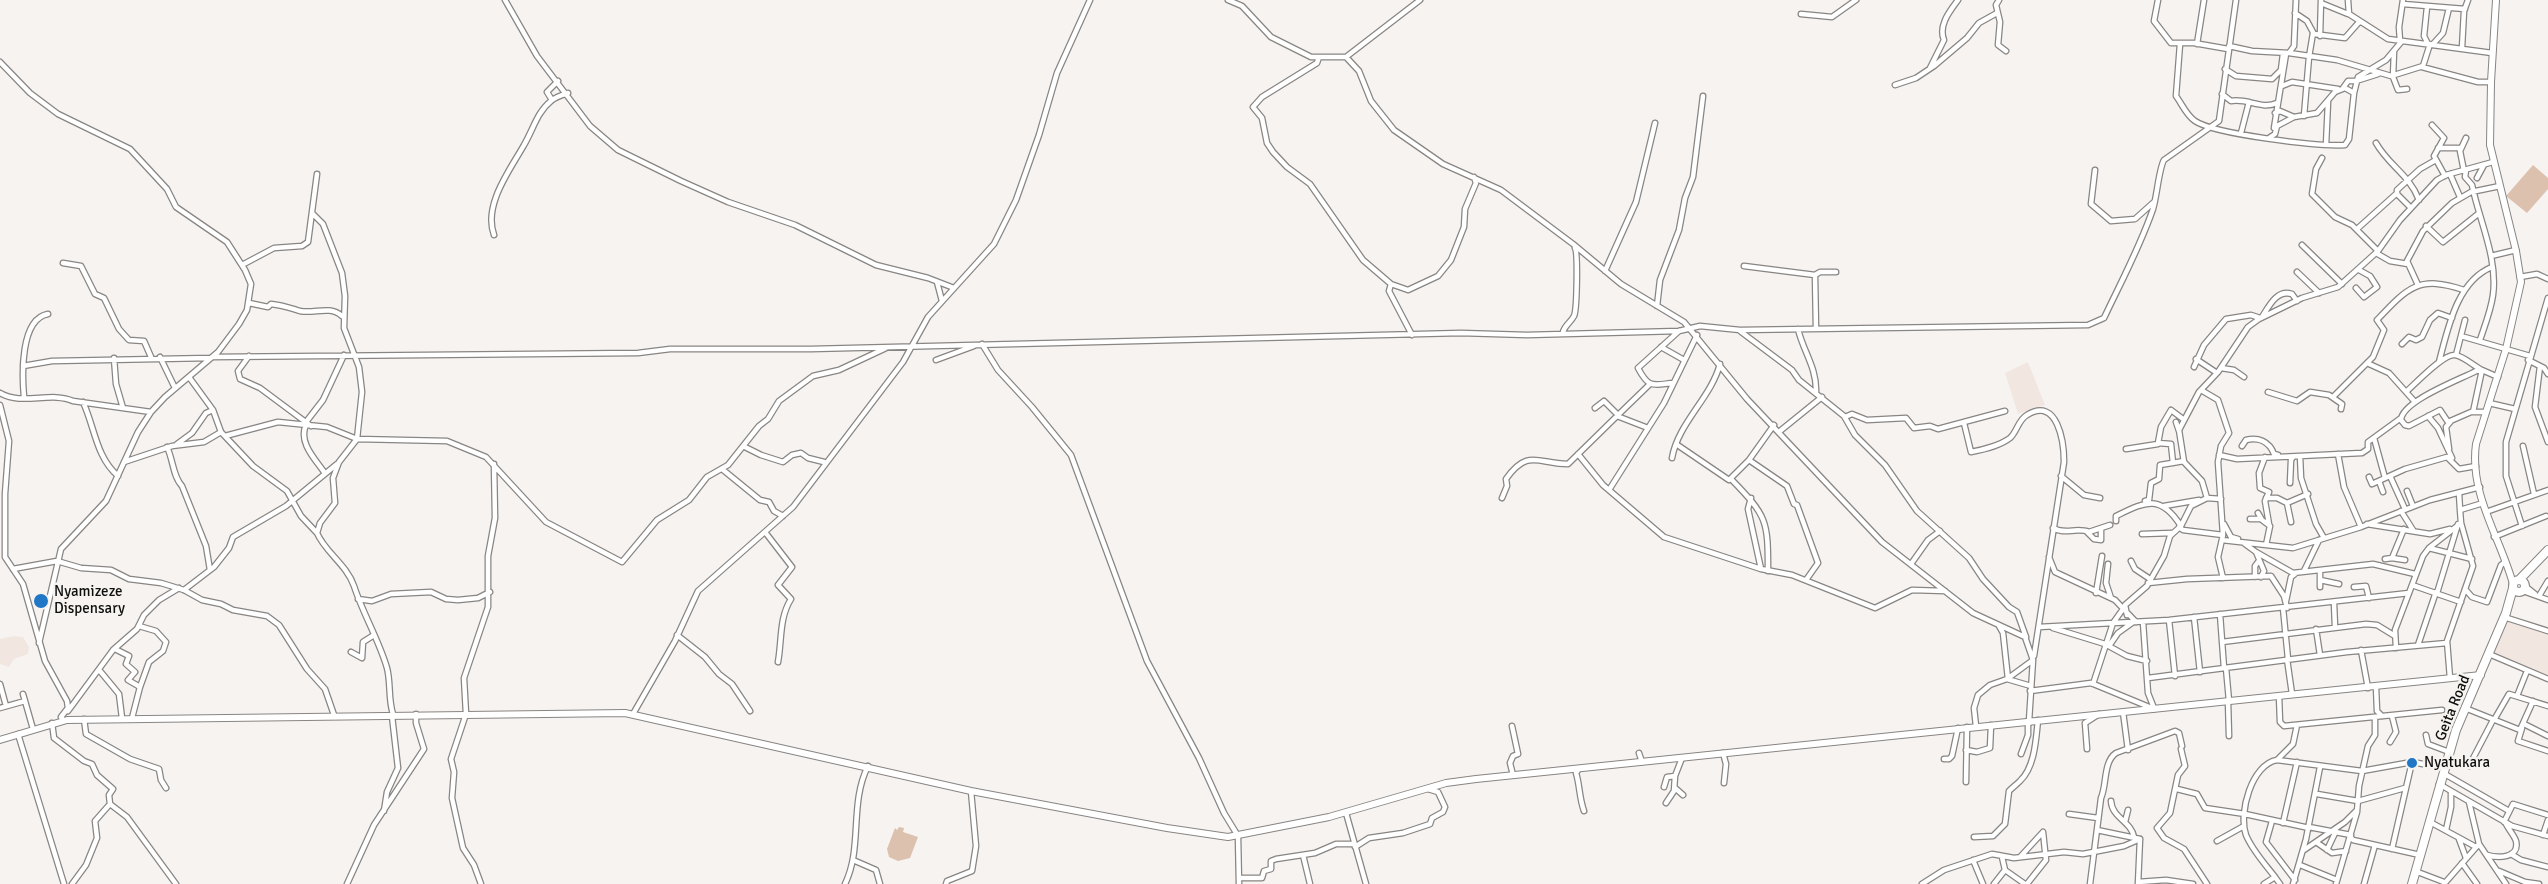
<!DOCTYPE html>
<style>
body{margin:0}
canvas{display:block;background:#f6f3f1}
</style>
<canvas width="2548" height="884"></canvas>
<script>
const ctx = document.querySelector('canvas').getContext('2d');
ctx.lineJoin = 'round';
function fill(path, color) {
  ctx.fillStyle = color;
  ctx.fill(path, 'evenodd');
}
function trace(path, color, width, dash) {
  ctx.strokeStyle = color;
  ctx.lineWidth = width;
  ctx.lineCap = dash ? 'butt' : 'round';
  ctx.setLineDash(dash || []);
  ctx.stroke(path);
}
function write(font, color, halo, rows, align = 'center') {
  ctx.font = font + ' Signika,sans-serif';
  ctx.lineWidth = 5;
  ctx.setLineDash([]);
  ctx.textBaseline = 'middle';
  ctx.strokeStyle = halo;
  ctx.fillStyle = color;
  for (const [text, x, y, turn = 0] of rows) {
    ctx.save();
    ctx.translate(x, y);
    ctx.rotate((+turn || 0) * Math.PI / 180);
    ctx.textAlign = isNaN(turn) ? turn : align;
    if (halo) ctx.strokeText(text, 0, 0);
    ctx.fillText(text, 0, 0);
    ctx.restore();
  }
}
const built = new Path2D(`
 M2028,362L2045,405L2018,414L2005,373Z
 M2506,620L2548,633V677L2490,654Z
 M14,636L23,637L29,647L28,654L14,659L9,667L0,664V639Z`);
const green = new Path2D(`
 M2533,165L2548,178V189L2527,213L2506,196Z
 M899,827L904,828L903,832L918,837L910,858L898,861L889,857L887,849L895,828L897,830Z`);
const minor = new Path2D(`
 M505,0L537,56L590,126L618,150L681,181L728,202L795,225L876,265L928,278L954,288
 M1228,0L1242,6L1271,37L1311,57H1346L1359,71L1371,101L1394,130L1443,164L1501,190L1573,244L1621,284L1684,322L1747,399L1882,542L1973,613L2025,637L2033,660L2029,721
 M1999,0L1996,5L2000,22L1998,45L2006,51
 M2158,0L2154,21L2171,43H2194L2228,49
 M2348,0L2349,14L2388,39L2492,53
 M2321,3L2348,14
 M2403,4L2465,9
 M2427,7L2424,36L2428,44
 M2295,13L2307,21L2314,34L2345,38L2360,21
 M1801,14L1832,17L1856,0
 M2320,36L2321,0
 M2400,41L2399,27L2403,0
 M2180,44L2176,96C2182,104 2186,115 2195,121C2214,134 2320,147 2345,145L2349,139L2354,93L2345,88L2335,92L2317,113L2294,117L2277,126L2275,134L2269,138
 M2197,44L2204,0
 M2433,44L2443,33L2449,8
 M2229,46L2252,51L2289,53L2294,46L2296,0
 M2462,48L2464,11L2468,0
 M2394,51L2393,77L2398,90L2407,89
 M2289,53L2337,60L2391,76L2423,66L2430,44
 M1319,57L1317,63L1262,97L1253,107L1262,118L1267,143L1273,152L1287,167L1310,184L1363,260L1391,284L1389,291L1412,335
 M1346,57L1420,0
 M2309,57L2313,33
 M0,62L30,93L58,114L130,149L167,189L176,207L227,242L245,270L251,284L247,310L239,324L218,352L165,397L151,412L138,432L106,501L61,549L39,643
 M2422,67L2478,82H2491
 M1930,68L1944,40C1938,25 1950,11 1958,0
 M2225,69L2236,76L2272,79L2281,70L2283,54
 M2356,81L2378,74
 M1895,85L1916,78L1934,66L1967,38L1979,23L1997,13
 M2282,86L2292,82L2338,89
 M2343,88L2348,81H2356
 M2354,93L2358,77L2386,60L2402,41
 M2222,94L2231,101C2248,98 2261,110 2277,103
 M552,100L547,92L558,81
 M2275,113L2280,111L2294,117
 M2304,116L2309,57
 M2432,125L2444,138L2434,156L2445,176
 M2274,128L2286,54
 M2241,133L2249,102
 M2376,143C2389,166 2409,174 2419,200
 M2326,145L2328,102
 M2438,148H2461
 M2322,158L2316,169L2312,194L2335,217L2352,225L2378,251
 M2095,170L2091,204L2111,221L2135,219L2154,202
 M2466,170L2465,177L2472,185C2479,220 2498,258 2493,295C2491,310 2485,325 2480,340
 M2464,171L2460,151L2466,138
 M2450,174L2460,197
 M2477,178L2484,165
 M2411,208L2397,194V190L2420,169L2434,161
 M313,214L323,224L342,273L345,296L344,328L359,367L362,392L357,439L339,462L333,478L335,503L320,523L317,533C325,552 347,565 354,586C363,614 379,640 387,668C391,683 388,699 393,714
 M2426,226L2443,242L2478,214
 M2357,229L2396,194
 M494,235C483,205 510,170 524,145C533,130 537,112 551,101C555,97 562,95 568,93
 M2302,245L2342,284
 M2376,253L2390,261L2408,264
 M2491,256L2516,250
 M63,263L81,266L95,294L104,298L119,329L129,340L144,341L151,357
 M242,265L274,248L302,246L308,242L317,174
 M1744,266L1815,275L1816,329
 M1605,271L1636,202L1655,123
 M2297,272L2319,293
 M1815,275L1820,272H1836
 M2520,277L2537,274L2548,279
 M937,282L942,301
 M1391,284L1408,290L1438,276L1451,260L1464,227L1465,209L1476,183L1474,177
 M2418,285L2407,261L2423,231L2452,203L2471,192L2500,186
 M2356,288L2364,297L2377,287L2370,276L2359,270
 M249,303L268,307L271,304C282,305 290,308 300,311C315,314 329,305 342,316
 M1657,306L1660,280L1679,230L1685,198L1693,177L1703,96
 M2262,317C2269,306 2277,289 2292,294L2297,301
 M1798,329C1803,351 1817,368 1816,392
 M1740,331L1792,370L1799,380L1844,416L1855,435L1885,465L1917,511L1969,558L1983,579L2009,607L2017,612L2026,637
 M1563,332C1565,325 1571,322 1574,316C1577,310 1578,253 1575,248
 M2461,336L2530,356
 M982,344L998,370L1032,407L1071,455L1147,661L1199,758L1224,813L1238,836L1239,884
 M2402,344L2409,337L2416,340L2422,337L2430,320L2438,313L2452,318
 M1661,347L1684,360
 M2456,355L2465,320
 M249,356L238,371L240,379L260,388L311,426
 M160,357L175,388
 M212,357L638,353L670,349H811L1461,333L1527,335L1679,331L1700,326L1740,330L2088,325L2104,318C2121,282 2140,247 2153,209C2157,196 2159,168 2164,160L2219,121L2236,0
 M114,358L116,384L123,408
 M2196,359L2217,373
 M936,360L974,346
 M2528,360L2544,368L2548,374
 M2439,362C2448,328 2457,281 2492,267
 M2367,363L2389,373L2415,402
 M23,366L52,361L211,358
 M2540,366L2535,407L2548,442
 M2194,367L2204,345L2226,319L2251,315L2260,318
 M2221,368L2234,370L2244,377
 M189,377L213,410L221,432L253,466L287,491L301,516L317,533
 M1673,383C1653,385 1649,389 1638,368L1679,331
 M2201,390L2218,400L2229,433L2221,446L2218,462L2223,535L2218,557L2223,578
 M2407,391C2415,384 2444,353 2455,355C2463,356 2473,365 2480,369
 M2268,392L2297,401L2310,392L2329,395L2342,404L2341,409
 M0,393C22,406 51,391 73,401L151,412
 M24,397C22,375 20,319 48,314
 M2333,397L2373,357L2384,330L2377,320C2408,287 2419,275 2464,290
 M83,402C95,428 96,457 118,476
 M2489,403L2515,409
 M0,405L9,441L5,494V557L23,584L45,661L67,701L68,708L61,717L63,720
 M1595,408L1604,401L1618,415L1650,384
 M2473,412L2482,370
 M2486,412H2471L2448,422L2440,410L2409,426L2405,425L2401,420C2402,401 2459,380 2476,371L2482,370L2498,377
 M2428,416L2438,428L2452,458
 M1845,417L1852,414L1867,420L1906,418L1914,428L1930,426L1938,429L2005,411
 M306,422L323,400L344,355
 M2176,422L2179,431
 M1964,423L1971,452C1982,450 2001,445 2010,438C2017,432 2018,420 2027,415C2058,396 2064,443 2064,462L2034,656
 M306,425C298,442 315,459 324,472
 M1780,431L1822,397
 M225,436L278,422L327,427L357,439L447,441L486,457L546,522L622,562L657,520L689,500L707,477L728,465L759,426L768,419L779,401L813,376L839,370L886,348
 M2374,438L2385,478
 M177,444L192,433L206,413L213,410
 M1676,444L1729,480L1749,460L1774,425
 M743,446L761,455L783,462L792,455L801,453L808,458L824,462
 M2242,446L2246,440C2258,437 2269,441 2274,454L2278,455
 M2523,446L2534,494
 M167,447C173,459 173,477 182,486L206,546L210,570
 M2126,449L2158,444
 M2449,449L2446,427L2451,421
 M1578,454L1603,485L1664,537L1761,569L1792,575L1875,608L1912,590L1945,591
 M2338,454L2344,487L2361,527
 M2219,455L2237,459L2362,453L2368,449V442L2401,418
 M2300,456L2301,478L2316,524L2324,538
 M2265,457L2259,473L2260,488L2269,492L2265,501L2269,524
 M1672,458C1678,423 1711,398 1720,364
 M1749,460L1787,486L1794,504L1797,505L1818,563L1806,580
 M124,462L172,446L204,442L221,432
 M2173,463L2171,444L2158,443L2161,427L2171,410L2183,419
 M722,469L760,500L769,502L774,511L783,516
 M2061,476L2084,495L2100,498
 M2390,476L2405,509
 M2369,477L2372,484L2405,469L2447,457L2459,469L2476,466
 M1731,479C1767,516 1768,520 1768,571
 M2379,481L2383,492
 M2290,483L2291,460L2293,457
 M1609,490L1664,403L1697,335
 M2407,491L2413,506
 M2459,493L2460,510
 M1502,498L1507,486L1506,479C1528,448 1538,464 1568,464L1617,416L1648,428
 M1751,498L1748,509L1761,569
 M2207,498L2202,481L2184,462L2179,430L2199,392L2218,372L2248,327L2259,319L2302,298L2338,287L2378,251L2400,220L2437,180L2446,175L2493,162
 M2266,498H2277L2287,503
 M2145,501L2149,500L2151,483L2159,479L2160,465L2184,461
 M2164,506L2199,500
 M2401,511L2413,530
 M2486,512L2548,490
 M2258,513L2262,520L2270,526L2266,545
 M2250,519H2260
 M2116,521V516C2145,502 2160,493 2181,526
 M2291,522L2287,503L2308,494
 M2224,524L2231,537L2238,539
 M2367,524L2430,534L2450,529
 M2522,526L2506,476V442L2548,298
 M2179,527L2183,530L2223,535
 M2053,528C2064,535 2077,527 2089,532L2110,525
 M765,532L792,567L778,585L791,599C779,618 782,640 778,662
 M2087,532L2094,539L2101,540V528
 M2142,534L2172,533
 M2494,537L2546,516
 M2222,540L2293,548L2361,527L2430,500L2480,487
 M2245,544L2256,552L2264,571L2261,577
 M2429,548L2472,559
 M2256,552L2293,573L2373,564L2415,574
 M2049,557L2055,572L2115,600L2136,622
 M2392,558L2405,560
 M2385,559L2392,558L2404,529
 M2131,561L2135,569L2150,579
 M1911,564L1928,540L1940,531
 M2108,564L2106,583L2111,598
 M13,569L57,561L81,568L111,570L129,579L161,583L184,590L202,600L221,604L233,610L267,616L279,625L307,669L325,689L334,715
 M2304,571L2319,540
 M2255,577V566L2258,562
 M2320,580L2339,584
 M2148,583L2187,579L2271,576L2284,596L2287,608
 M2412,585L2461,602
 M2525,586L2535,594
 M2320,587V570
 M2354,587L2366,586L2369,598
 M2465,589L2472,597L2487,602L2501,565L2505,562
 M184,590L214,567L229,548L233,537L286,506L337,464
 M2523,591L2548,600
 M2096,593L2102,556
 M2437,593L2458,524
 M2539,596L2548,581
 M358,599L372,601L391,594L431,592L446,599L458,600L478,598L490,592
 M2286,601L2291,577L2295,574
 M2334,603L2335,627
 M2283,608L2288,659
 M2220,614L2224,668
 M2127,615L2125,605L2147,586L2164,556L2170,536L2181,526L2191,506L2207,498L2221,499
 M2194,617L2200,672
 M2504,617L2548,631
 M2169,620L2175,676
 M2143,622L2148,693L2154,708
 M139,626L156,631L166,642L163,651L149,662L140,687
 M1999,626L2003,633L2008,679
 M2039,627L2169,620L2409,593
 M2053,628L2105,644L2127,656L2147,661
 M2316,629L2320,655
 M677,635L705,657L719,674L732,684L750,711
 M2222,642L2366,624L2377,625L2395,636
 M2418,645L2436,592
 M2109,646L2118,633L2132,623
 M2396,648L2395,630L2423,556L2429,548L2461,523
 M115,649L129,656L126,664L135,672L128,680L140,687L132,718
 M2361,650L2368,688
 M351,652L362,658L363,642L374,635
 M2489,654L2548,679
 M2287,659L2292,694
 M2226,668L2229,701
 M100,671L119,694L122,718
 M2148,678L2347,652L2447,643
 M2450,678L2447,641L2473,566L2461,523L2460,510L2483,503
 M2007,679L2031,686
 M0,684L6,706
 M2093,684L2113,623L2123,609
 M2376,687L2377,711L2382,716
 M2030,691L2091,683L2154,709
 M23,694L33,729
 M2279,696L2280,722L2284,726L2442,710
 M2517,696L2527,671
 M2228,701L2229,736
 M0,708L25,701
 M2465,708L2520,730L2533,701
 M68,711L113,650L137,629L144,615L159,600L179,588
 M2123,712L2128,750
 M633,714L675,641L698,591L793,507L903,362L928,317L994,244L1016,200L1039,135L1057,73L1090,0
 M84,719L86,734L130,759L159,769L161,780L166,788
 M2494,720L2509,694L2548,706
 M52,723L54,738L84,761L92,764L97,775L113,789L109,795L110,804L127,817L176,884
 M2524,724L2548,736
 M1512,726L1518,754L1513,756L1510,763L1513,775
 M1976,726L1974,708L1978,695L1990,685L2007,679L2033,660
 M2522,728L2518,741L2548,751
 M18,734L64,884
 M2426,735L2428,744L2449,752
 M2390,742L2396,732L2392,716
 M2087,749L2085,723L2099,714
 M2181,749L2185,766L2178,775L2170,813L2157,828L2164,838L2184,849L2207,884
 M1966,750L1977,752L1990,748L1991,725
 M1639,753L1642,762
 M1723,753L1726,764L1724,783
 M2021,754L2028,735V724L2032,721
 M1944,759H1949L1952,756L1958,728
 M2277,760L2293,744L2297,725
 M2469,766L2493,720
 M1578,770L1576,773C1580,786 1579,797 1584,811
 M2443,773L2509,811
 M1966,782L1967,727
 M2439,784L2512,826L2548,836
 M1664,787L1667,777L1675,776L1682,758
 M1675,788L1683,795
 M2177,789L2197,794L2205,808L2245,814L2309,828
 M2317,794L2358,801L2405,788
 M2111,801C2112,818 2131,821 2134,837
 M2469,802L2479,844L2506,884
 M1666,803L1674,791L1675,776
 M384,811L387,792L398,768L392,716
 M1346,813L1366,884
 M2069,814L2098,818
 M2272,821L2266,842L2295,880
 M2125,822L2128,810
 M2430,822L2476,847
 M2504,822L2513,804L2548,815
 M2283,823L2297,762
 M2309,827L2351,835
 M2097,830L2140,839L2138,884
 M2446,830L2451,807V791
 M2543,835L2548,820
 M2350,836L2353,840L2420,855
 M1974,837L1993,836L2005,824L2009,791C2013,787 2016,785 2020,781C2035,767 2036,739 2038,720
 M2459,839L2466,858
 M2217,841L2244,826
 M2316,842L2332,853L2346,851
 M1355,847L1369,838L1403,833L1430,824L1432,818L1443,812L1445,807L1438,792L1428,789
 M2392,849L2412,762
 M2304,850L2345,822L2356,811
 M2327,850L2336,831
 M2511,854L2521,860L2548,867
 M1303,855L1310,884
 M2487,855C2497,858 2520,859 2516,841C2514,835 2509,830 2506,824
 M2021,856L2043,832L2046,860L2027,884
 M2002,857L2005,870L2025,884
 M853,860L876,870L880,884
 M1973,860L1983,884
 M2462,863L2477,884
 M2300,865L2337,880
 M2415,871L2444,882
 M2499,871L2525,882L2539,884
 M2275,877C2265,864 2252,850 2246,835C2238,813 2252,764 2277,760L2362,771L2412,762L2445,768
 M1239,878H1262L1264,871L1271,869V861L1276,859L1315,853L1336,844H1354
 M2138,882L2166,880L2193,884
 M72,884L86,865L97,838L95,821L110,804
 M347,884L374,825L424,749L416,723V714
 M481,884L474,865L463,848L452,798L454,772L451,759L466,714L464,678L488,607V556L495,518L494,464
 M845,884C863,847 849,804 868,766
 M946,884L947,881L972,871L976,846L971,791
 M1922,884L1944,870L1992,854L2014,858L2064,852L2083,854L2124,846L2140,839
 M1994,884L2005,870
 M2090,884L2101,798C2107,785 2103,762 2116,753L2175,731L2179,733L2182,746
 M2264,884L2275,877L2280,884
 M2293,884L2306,839L2320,767
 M2336,884L2357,812L2359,786L2368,746L2375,735V717
 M2364,884L2375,845
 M2444,884L2479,844`);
const major = new Path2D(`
 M2496,0L2491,82L2490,145L2516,251L2521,282L2506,349L2476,444C2469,494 2501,539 2513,584
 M0,740L67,720L625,713L971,791L1167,828L1228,837L1329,817L1446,783L1476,779L2481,675`);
const highway = new Path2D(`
 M2513 586a6 6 0 1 1 12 0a6 6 0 1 1-12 0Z
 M2519,580L2548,550
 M2412,884L2456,730L2506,613L2513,588`);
const markers = [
 [41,601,8,"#1f77c5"],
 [2412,763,6,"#1f77c5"]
];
const poiNames = [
 ["Nyamizeze",54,592],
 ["Dispensary",54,609],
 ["Nyatukara",2424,763]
];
const streetNames = [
 ["Geita Road",2453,708,-68]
];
fill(built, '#f1e7e0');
fill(green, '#dbc1ae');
trace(minor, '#888583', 7);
trace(major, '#888583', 8);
trace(highway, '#888583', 10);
trace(minor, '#fff', 4.5);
trace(major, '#fff', 6);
trace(highway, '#fff', 8);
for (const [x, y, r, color] of markers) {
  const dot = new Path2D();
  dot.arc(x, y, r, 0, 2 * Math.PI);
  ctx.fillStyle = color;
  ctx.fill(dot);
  trace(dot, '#f6f3f1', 2);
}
write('15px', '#0f0f0e', '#f6f3f1', poiNames, 'left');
write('15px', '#0f0f0e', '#f6f3f1', streetNames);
</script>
